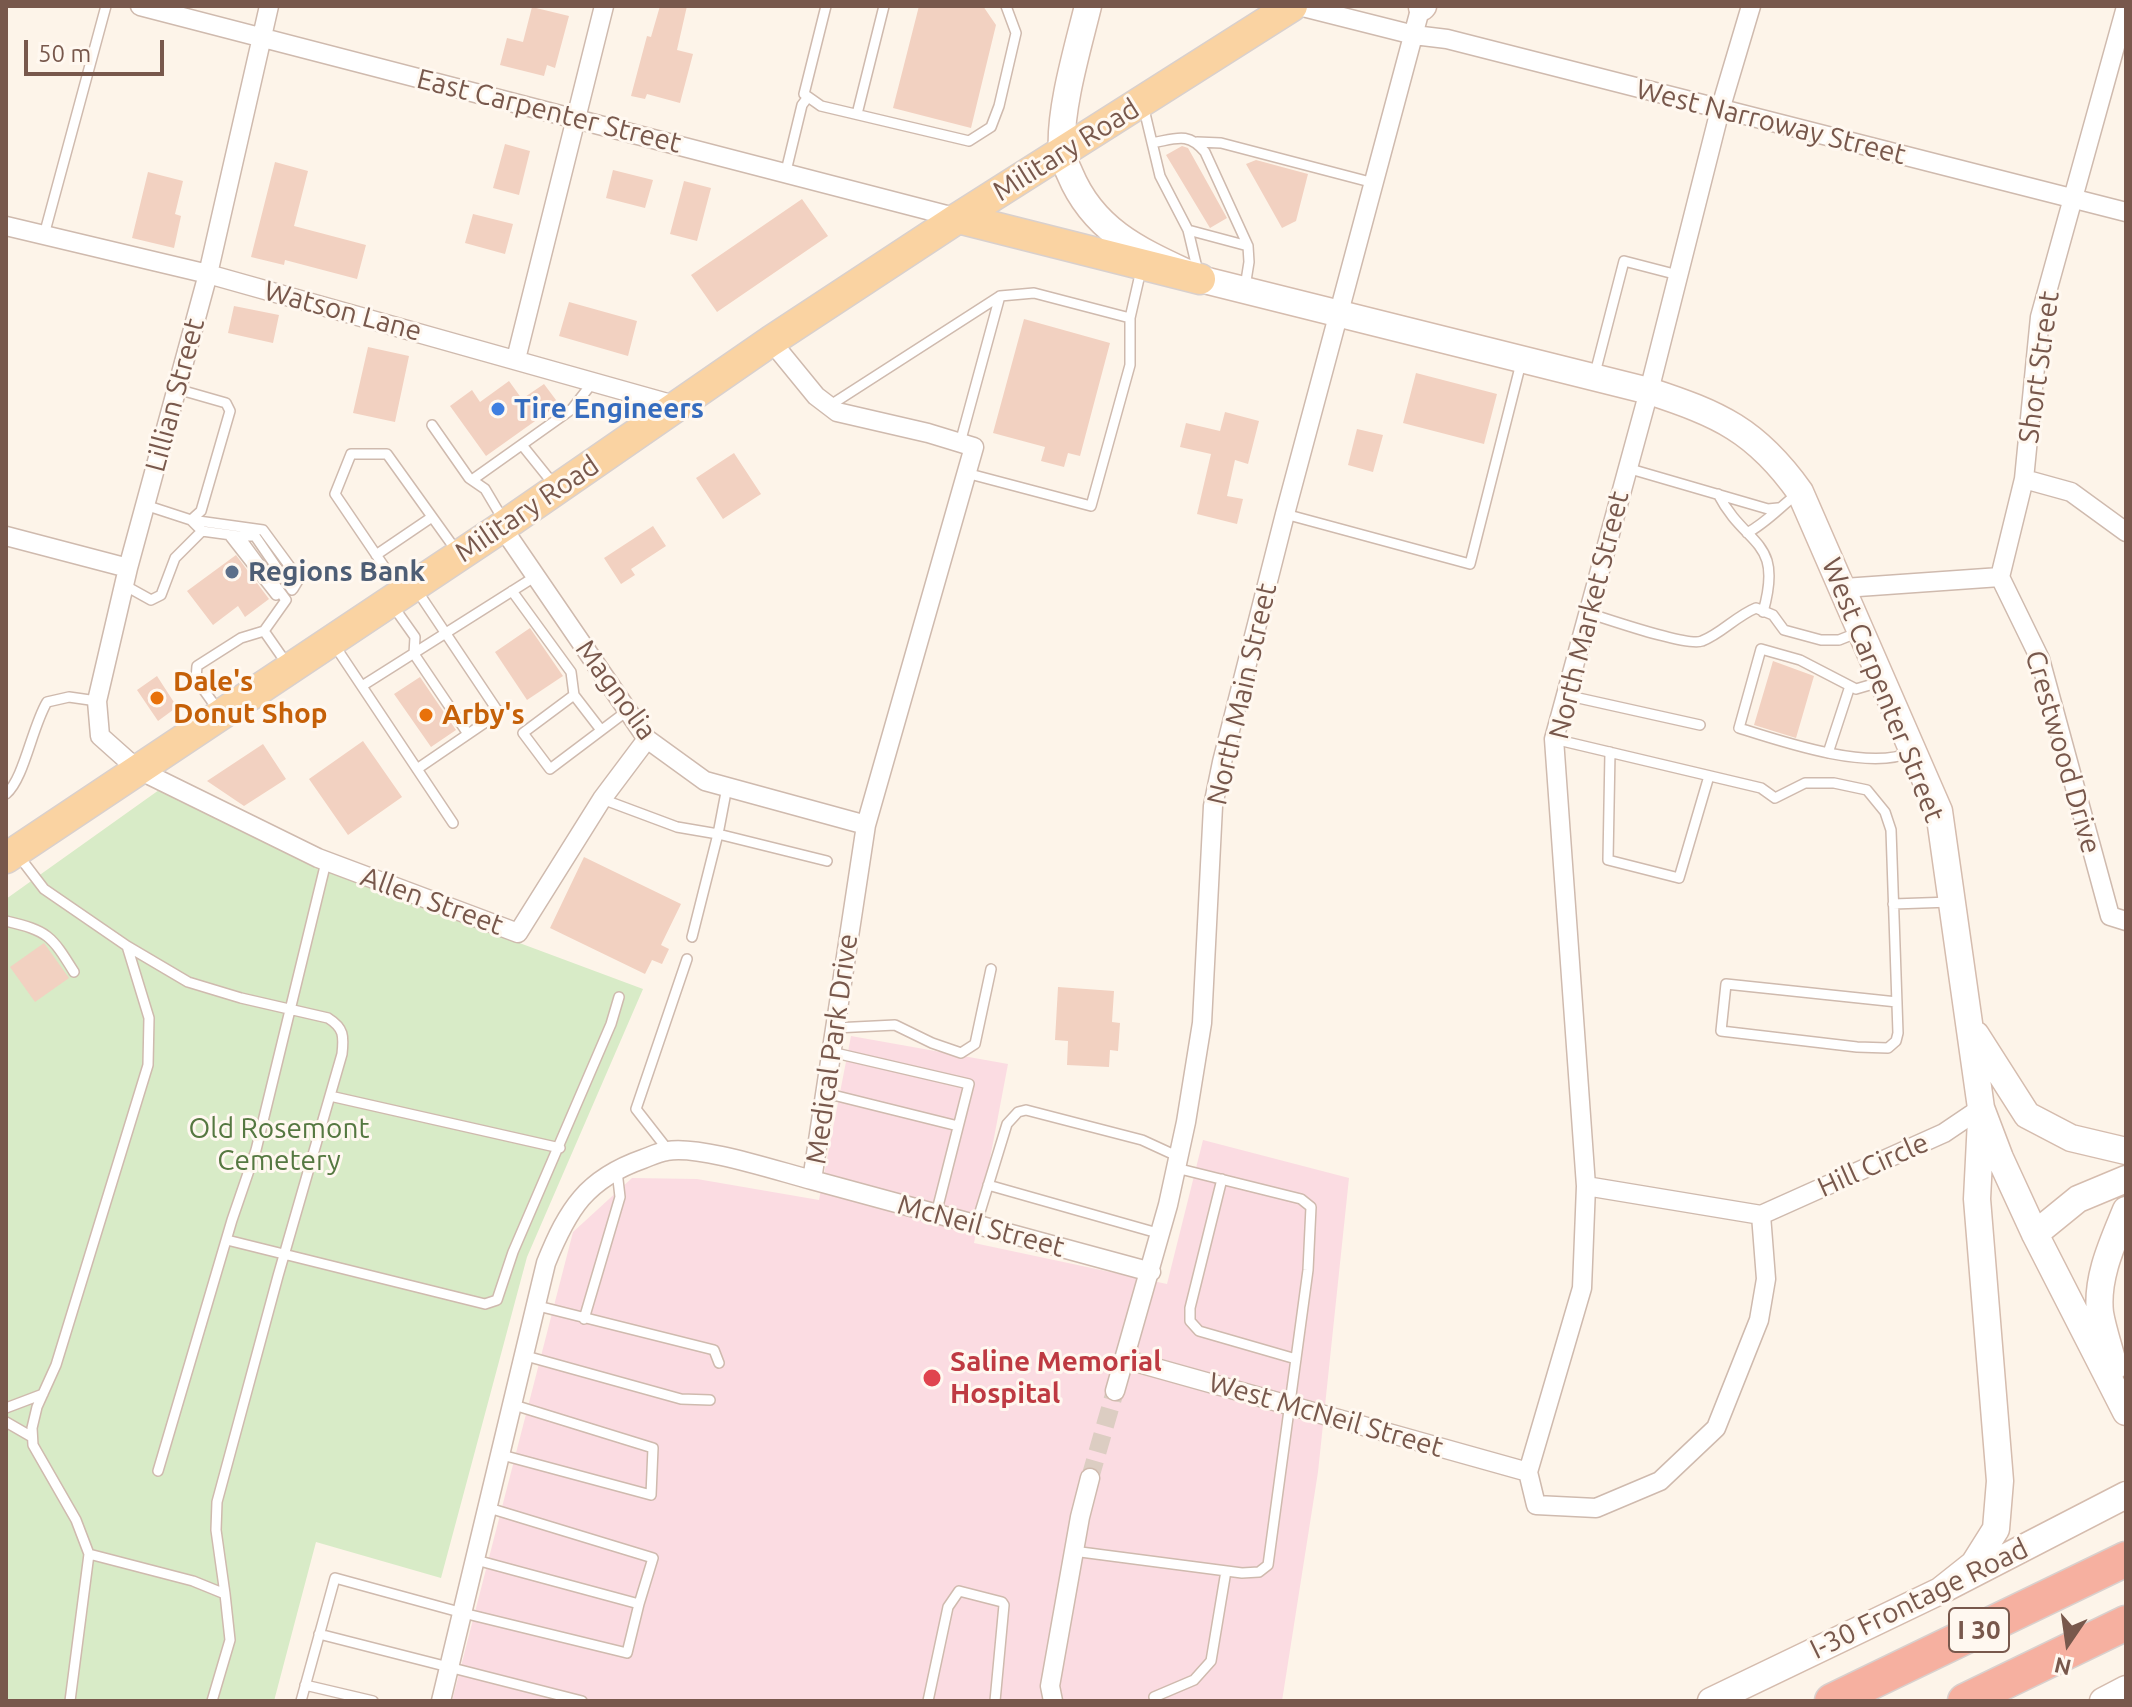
<!DOCTYPE html>
<style>
body{margin:0}
#map{position:relative;width:2132px;height:1707px;overflow:hidden;background:#fdf4e9;font-family:Ubuntu,sans-serif}
canvas{display:block}
.frame{position:absolute;inset:0;border:8px solid #78584c;pointer-events:none}
.north{position:absolute;left:2028px;top:1603px;width:80px;height:80px;-webkit-text-stroke:6px #fff8f0;paint-order:stroke;rotate:193deg;font-size:22px;font-weight:700;line-height:32px;text-align:center;color:#78584c}
.north::after{content:'';display:block;margin:auto;width:28px;height:36px;background:#78584c;clip-path:polygon(50% 0,100% 100%,50% 72%,0 100%)}
.scale{position:absolute;left:24px;top:40px;width:140px;height:36px;box-sizing:border-box;border:4px solid #78584c;border-top:0;padding-left:10px;font-size:24px;line-height:28px;white-space:nowrap;color:#78584c;-webkit-text-stroke:6px #fff8f0;paint-order:stroke}
</style>
<div id="map">
<canvas width="2132" height="1707"></canvas>
<div class="frame"></div>
<div class="north">N</div>
<div class="scale">50 m</div>
</div>
<script>
const ctx = document.querySelector('canvas').getContext('2d');
ctx.lineJoin = 'round';
function fill(path, color) {
  ctx.fillStyle = color;
  ctx.fill(path, 'evenodd');
}
function trace(path, color, width, dash) {
  ctx.strokeStyle = color;
  ctx.lineWidth = width;
  ctx.lineCap = dash ? 'butt' : 'round';
  ctx.setLineDash(dash || []);
  ctx.stroke(path);
}
function write(font, color, halo, rows, align = 'center') {
  ctx.font = font + ' Ubuntu,sans-serif';
  ctx.lineWidth = 6;
  ctx.setLineDash([]);
  ctx.textBaseline = 'middle';
  ctx.strokeStyle = halo;
  ctx.fillStyle = color;
  for (const [text, x, y, turn = 0] of rows) {
    ctx.save();
    ctx.translate(x, y);
    ctx.rotate((+turn || 0) * Math.PI / 180);
    ctx.textAlign = isNaN(turn) ? turn : align;
    if (halo) ctx.strokeText(text, 0, 0);
    ctx.fillText(text, 0, 0);
    ctx.restore();
  }
}
const medical = new Path2D(`
 M851,1036L1008,1064L974,1243L1167,1284L1203,1140L1349,1178L1318,1472L1282,1701H452L573,1232L632,1178L697,1179L819,1200Z`);
const green = new Path2D(`
 M159,790L337,875L643,989L527,1257L441,1578L316,1542L274,1701H6V899Z`);
const building = new Path2D(`
 M660,6H687L677,50L693,54L680,103L647,94L645,99L631,96L647,36L651,37Z
 M919,6H983L996,25L971,128L893,108Z
 M532,7L569,16L555,68L547,65L544,76L500,65L507,38L523,42Z
 M505,144L530,151L519,195L493,188Z
 M1182,146L1188,148L1227,218L1210,228L1166,155Z
 M1256,160L1308,174L1296,221L1282,228L1246,164Z
 M275,162L308,171L294,226L366,245L357,279L285,260L284,265L251,257Z
 M613,170L653,180L645,208L606,198Z
 M148,172L183,181L175,214L181,216L174,248L132,238Z
 M684,181L711,188L697,241L670,234Z
 M802,199L828,236L717,312L691,275Z
 M473,214L513,224L505,254L465,243Z
 M569,302L637,321L628,356L559,336Z
 M234,306L279,315L273,343L228,333Z
 M1024,319L1110,343L1080,456L1068,453L1064,467L1041,461L1045,447L993,433Z
 M368,347L409,356L395,422L353,413Z
 M1416,373L1497,394L1484,444L1403,423Z
 M509,381L522,399L544,384L559,404L486,456L450,406L472,390L480,402Z
 M1225,412L1259,421L1248,464L1235,460L1227,496L1243,499L1237,524L1197,514L1211,454L1180,447L1186,423L1220,431Z
 M1357,429L1383,435L1373,472L1348,465Z
 M734,453L761,494L723,519L696,478Z
 M653,526L666,546L631,569L635,575L621,584L604,558Z
 M236,555L269,599L245,617L238,606L213,625L187,591Z
 M530,628L563,676L527,700L495,652Z
 M1773,661L1814,676L1796,738L1754,725Z
 M157,676L177,707L158,721L137,690Z
 M420,677L456,730L431,747L394,694Z
 M363,741L402,797L348,835L309,779Z
 M263,744L286,779L244,806L207,781Z
 M584,857L681,904L661,945L669,949L662,964L652,960L645,974L550,928Z
 M44,943L69,978L35,1002L10,967Z
 M1058,987L1114,991L1112,1022L1120,1023L1118,1051L1110,1050L1109,1067L1067,1065L1068,1041L1055,1040Z`);
const minorTunnel = new Path2D(`
 M1090,1478L1115,1391`);
const service = new Path2D(`
 M826,6L804,94L821,106L969,141L991,127L999,106L1016,33L1006,6
 M1143,105L1160,176L1188,230L1198,272
 M857,114L884,6
 M1197,142L1221,143L1374,183
 M1152,143C1175,139 1188,131 1205,152L1248,246
 M786,171L802,105L808,97
 M1188,230L1248,246L1249,262L1245,287
 M44,235L106,6
 M1130,318L1141,270
 M1595,373L1624,261L1678,275
 M177,389L226,403L230,411L201,511L191,520
 M829,406L1000,296
 M432,425L469,478L485,489L504,521
 M960,443L1000,296L1034,293L1130,318V365L1091,506L966,473
 M522,445L555,486
 M1627,468L1768,509L1778,508
 M472,480L572,409L593,382
 M1718,494C1746,548 1784,538 1763,612
 M1285,514L1470,564L1521,363
 M191,520L263,530L299,579L293,589
 M202,531L239,536L286,600L264,631L241,638L197,666L196,679L218,710
 M1747,533C1766,523 1780,507 1797,494
 M229,535L276,595
 M239,536H255L292,590
 M376,555L432,517
 M124,585L151,600L161,595L175,558L202,531L191,520L145,505
 M416,589L499,713L417,769
 M400,590L335,494L351,454H387L458,553
 M512,591L571,672L574,695L601,730
 M393,606L415,637L414,654L468,734
 M1588,613C1608,619 1687,647 1702,641C1721,634 1736,616 1756,608L1773,615L1784,630L1821,640H1839L1859,632
 M264,631L287,664
 M335,646L453,823
 M1880,682L1856,689L1800,660L1761,649L1739,728C1780,741 1871,772 1910,752
 M362,686L536,576
 M574,695L523,733L550,769L627,711
 M1565,695L1700,725
 M1554,739L1761,788L1775,798L1805,783H1834L1867,790L1885,812L1891,830L1898,1033L1896,1041L1888,1048L1857,1047L1721,1031L1726,984L1897,1002
 M1610,752L1608,860L1679,878L1709,776
 M1828,753L1850,686
 M727,787L718,834L827,861
 M6,794C24,779 32,727 47,702L69,697L97,701
 M602,799L677,827L718,834L692,937
 M18,855L44,889L127,946L149,1018L148,1065L56,1365L37,1407L32,1428L33,1445L76,1520L89,1554L70,1701
 M1893,904L1951,902
 M6,921C48,931 51,935 74,972
 M127,946L188,982L241,998L328,1018C344,1028 344,1036 342,1054L278,1276L217,1502L216,1530L225,1594
 M835,1028L895,1025L932,1043L961,1053L975,1044L991,969
 M831,1052L969,1084L936,1214
 M825,1093L958,1126
 M330,1096L560,1148
 M668,1150L636,1109L687,959
 M1222,1179L1190,1308V1321L1199,1331L1296,1359
 M988,1185L1161,1234
 M976,1225L1007,1124L1018,1112L1026,1110L1142,1140L1179,1157
 M227,1240L485,1304L497,1300L513,1252L611,1024L619,997
 M538,1306L714,1350L719,1363
 M584,1319L620,1197L617,1171
 M526,1356L681,1399L710,1400
 M6,1408L43,1394
 M6,1422L32,1437
 M502,1455L651,1495L653,1448L514,1405
 M158,1471L232,1220L256,1150L326,862
 M1073,1551L1242,1573L1259,1572L1268,1565L1308,1270L1311,1207L1301,1199L1176,1168
 M89,1554L193,1581L225,1594L230,1640L212,1701
 M476,1560L639,1604L653,1558L489,1508
 M319,1634L582,1701
 M305,1685L373,1701
 M1154,1697L1194,1680L1211,1661L1226,1571
 M301,1701L335,1578L463,1613L627,1653L639,1604
 M928,1701L948,1607L959,1591L1002,1602L1004,1605L995,1701`);
const minor = new Path2D(`
 M140,6L958,218
 M269,6L208,274L128,568L97,701L100,736L137,769L318,858L518,933L602,799L647,739
 M1299,6L1414,35L1447,39L2126,212
 M1751,6L1720,110L1649,391L1554,739L1586,1186L1582,1288L1528,1472L1536,1505L1596,1508L1660,1481L1716,1428L1759,1320L1766,1279L1761,1215
 M6,226L208,274L678,406
 M516,359L604,6
 M2024,479L2071,492L2126,532
 M502,527L647,739L705,781L866,825
 M6,536L128,568
 M2000,577L2024,479L2040,317L2126,7
 M2000,577L2040,659L2110,916L2126,921
 M1844,588L2000,577
 M812,1180L1151,1272
 M1586,1186L1761,1215
 M1761,1215L1944,1133L1981,1108
 M1124,1359L1528,1472
 M1115,1391L1168,1205L1186,1122L1202,1023L1213,806L1222,762L1285,514L1421,6
 M441,1701L546,1263C568,1209 586,1179 643,1159C651,1156 659,1152 667,1151C700,1145 777,1171 812,1180L866,825L974,447L928,433L837,412L816,396L771,341
 M1053,1701L1050,1686L1080,1517L1090,1478`);
const secondary = new Path2D(`
 M1088,6C1078,47 1059,110 1062,151C1062,158 1067,167 1070,174C1095,234 1145,253 1200,279L1649,391C1719,414 1756,430 1800,492L1939,811L1981,1108L2000,1158L2035,1234L2126,1412
 M1422,7L1423,6
 M1976,1035L2027,1115L2071,1138L2126,1151
 M2035,1234L2078,1199L2126,1179
 M2114,1367C2110,1350 2103,1331 2100,1313C2096,1277 2113,1242 2126,1210
 M1940,1591L1974,1564L1996,1529L2000,1481L1977,1199L1981,1120
 M1711,1701L1940,1591L2126,1495
 M2103,1701L2126,1689`);
const primary = new Path2D(`
 M958,218L1200,279
 M6,858L502,527L771,341L958,218L1292,6`);
const motorway = new Path2D(`
 M1832,1701L2126,1559
 M1965,1701L2126,1623`);
const markers = [
 [498,409,8,"#3f7fe0"],
 [232,572,8,"#5c6f8a"],
 [157,698,8,"#e8710a"],
 [426,715,8,"#e8710a"],
 [932,1378,10,"#e0444e"]
];
const shields = [
 [1979,1630,60]
];
const shieldNames = [
 ["I 30",1979,1630]
];
const streetNames = [
 ["East Carpenter Street",549,111,14],
 ["West Narroway Street",1771,122,14],
 ["Military Road",1066,150,-32],
 ["Watson Lane",343,311,15],
 ["Short Street",2039,367,-82],
 ["Lillian Street",175,395,-75],
 ["Military Road",527,509,-34],
 ["North Market Street",1589,615,-76],
 ["Magnolia",616,690,54],
 ["West Carpenter Street",1883,690,68],
 ["North Main Street",1242,694,-77],
 ["Crestwood Drive",2063,752,74],
 ["Allen Street",432,901,20],
 ["Medical Park Drive",832,1049,-82],
 ["Hill Circle",1873,1165,-24],
 ["McNeil Street",981,1226,15],
 ["West McNeil Street",1326,1415,16],
 ["I-30 Frontage Road",1919,1599,-26]
];
const shopNames = [
 ["Tire Engineers",514,409]
];
const serviceNames = [
 ["Regions Bank",248,572]
];
const foodNames = [
 ["Dale's",173,682],
 ["Donut Shop",173,714],
 ["Arby's",442,715]
];
const parkNames = [
 ["Old Rosemont",279,1129],
 ["Cemetery",279,1161]
];
const healthNames = [
 ["Saline Memorial",950,1362],
 ["Hospital",950,1394]
];
fill(medical, '#fbdce2');
fill(green, '#d8ebc7');
fill(building, '#f2d1c1');
trace(minorTunnel, '#dccdc2', 18, [18, 9]);
trace(service, '#cfbaae', 12);
trace(minor, '#cfbaae', 21);
trace(secondary, '#d5bcae', 29);
trace(primary, '#d9d0cd', 33);
trace(motorway, '#d9d0cd', 37);
trace(service, '#fff', 9);
trace(minor, '#fff', 18);
trace(secondary, '#fff', 26);
trace(primary, '#fad3a2', 30);
trace(motorway, '#f6b0a0', 34);
for (const [x, y, r, color] of markers) {
  const dot = new Path2D();
  dot.arc(x, y, r, 0, 2 * Math.PI);
  ctx.fillStyle = color;
  ctx.fill(dot);
  trace(dot, '#fff8f0', 3);
}
for (const [x, y, w] of shields) {
  const box = new Path2D();
  box.roundRect(x - w / 2, y - 22, w, 44, 6);
  ctx.fillStyle = '#fff8f0';
  ctx.fill(box);
  trace(box, '#78584c', 2);
}
write('bold 26px', '#78584c', null, shieldNames);
write('28px', '#78584c', '#fff8f0', streetNames);
write('bold 28px', '#366cbe', '#fff8f0', shopNames, 'left');
write('bold 28px', '#4e5e75', '#fff8f0', serviceNames, 'left');
write('bold 28px', '#c56008', '#fff8f0', foodNames, 'left');
write('28px', '#557841', '#fff8f0', parkNames);
write('bold 28px', '#be3a42', '#fff8f0', healthNames, 'left');
</script>
